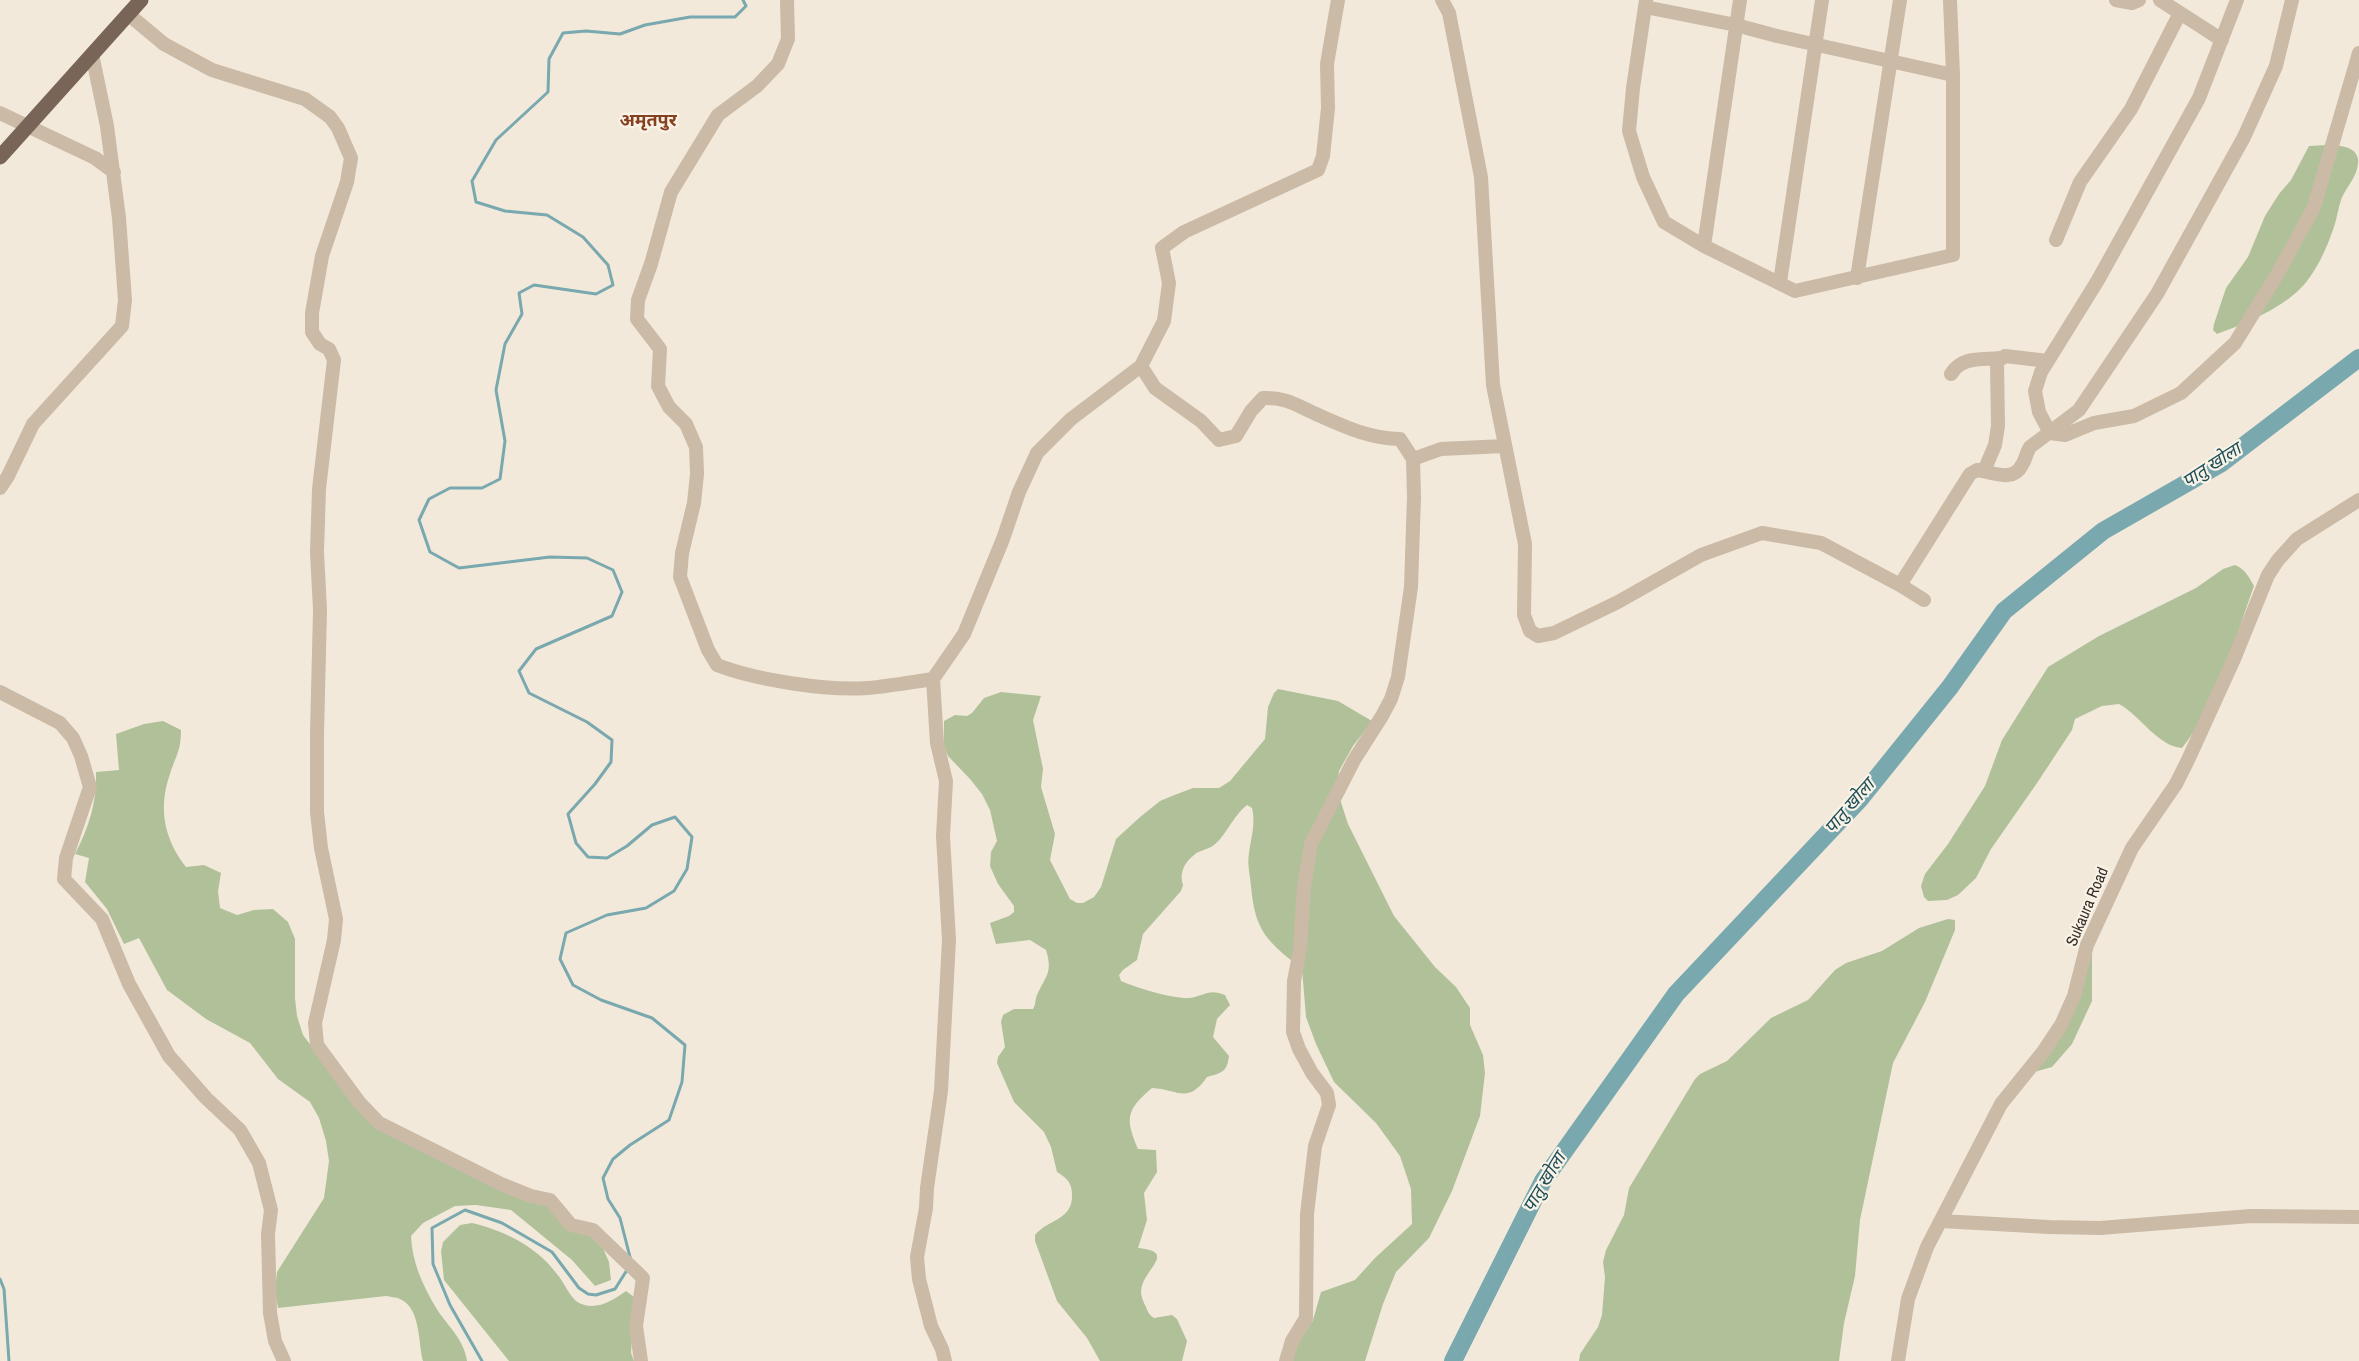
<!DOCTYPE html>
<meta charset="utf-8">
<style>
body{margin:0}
canvas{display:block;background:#f2e9da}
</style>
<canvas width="2359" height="1361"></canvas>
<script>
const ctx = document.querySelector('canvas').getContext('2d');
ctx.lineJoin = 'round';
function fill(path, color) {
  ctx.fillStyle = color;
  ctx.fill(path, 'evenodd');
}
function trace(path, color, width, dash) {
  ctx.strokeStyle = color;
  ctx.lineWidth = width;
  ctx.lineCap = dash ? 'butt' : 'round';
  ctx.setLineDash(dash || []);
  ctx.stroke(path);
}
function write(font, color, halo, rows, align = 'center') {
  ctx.font = font + ' "Archivo Narrow","Noto Sans Devanagari",sans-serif';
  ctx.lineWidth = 4.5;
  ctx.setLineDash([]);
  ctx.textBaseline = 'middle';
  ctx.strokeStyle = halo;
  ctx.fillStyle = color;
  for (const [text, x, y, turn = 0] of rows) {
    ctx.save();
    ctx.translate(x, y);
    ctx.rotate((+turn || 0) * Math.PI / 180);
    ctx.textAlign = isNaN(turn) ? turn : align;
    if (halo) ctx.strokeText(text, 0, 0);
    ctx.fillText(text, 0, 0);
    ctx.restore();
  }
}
const green = new Path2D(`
 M2327,145C2339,146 2355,145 2358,159C2359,176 2347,185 2341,200C2338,209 2337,218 2334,227C2327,248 2315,275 2298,291C2276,311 2244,324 2217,334L2213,330L2214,324L2226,288L2248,257L2265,216L2279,194L2291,180L2309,146Z
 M2235,565C2245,569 2249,577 2254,586C2236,636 2215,708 2182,748C2157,746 2140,715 2119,704L2102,706L2075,719L2072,730L2037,783L1991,849L1976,878L1958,895L1947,900L1928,901L1924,897L1921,886L1925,874L1948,844L1985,786L2002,740L2048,667L2099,636L2196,588L2223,569Z
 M1278,689L1338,701L1372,721L1353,746L1339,771L1337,790L1348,824L1394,916L1435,967L1456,987L1470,1008V1025L1483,1055L1485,1073L1480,1116L1452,1191L1429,1238L1396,1272L1383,1304L1365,1361H1293L1296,1347L1313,1320L1321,1292L1355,1280L1375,1258L1412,1224L1411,1189L1400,1156L1376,1123L1334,1082L1316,1044L1306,1017L1302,969C1267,941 1255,932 1251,886C1250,875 1247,864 1249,853C1251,837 1256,824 1252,808L1247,805C1233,816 1225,837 1214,845C1208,850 1198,850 1193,856C1184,863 1179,874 1183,885L1181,891L1143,934L1137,960L1123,970L1119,975L1121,981C1137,988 1173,999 1189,998C1205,996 1208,988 1225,995L1230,1005L1217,1019L1213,1037L1229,1056C1227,1072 1222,1073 1207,1077C1188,1105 1177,1089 1152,1088C1126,1110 1125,1118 1138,1149L1156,1150L1157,1172L1144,1193L1147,1220L1138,1248C1173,1251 1151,1265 1143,1283C1139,1292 1142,1299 1146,1307C1148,1312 1149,1315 1154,1318L1172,1315L1177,1319L1187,1341L1182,1361H1100L1087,1338L1057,1301L1035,1241V1235C1048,1219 1073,1220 1072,1195C1072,1183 1067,1178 1057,1172L1051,1147L1044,1132L1014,1102L997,1063L998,1057L1005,1047L1001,1022L1003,1015L1014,1009H1033C1036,1004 1035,1000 1037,995C1046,975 1053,973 1046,950L1030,940L996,944L990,923L1009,916L1014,912V906L998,884L990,866L991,852L997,841L990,810L982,794L970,779L948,756L944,745V721L955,715L967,716L972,713L984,698L1001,692L1041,696L1033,720L1043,769L1041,787L1055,834L1050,860L1070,899L1077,903H1083L1094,897L1101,887L1116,839L1139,818L1160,801L1172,796L1193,788H1219L1230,781L1265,739L1268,707L1274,693Z
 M163,721L181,730C181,751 176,755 170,774C158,808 164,839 186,867L204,865L221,873L218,891L220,908L237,915L254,910L273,909L288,922L295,939V998L297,1016L303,1035L356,1105L547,1204L592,1235L602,1246L609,1262L611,1280L595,1286L572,1260L511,1210L476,1205L455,1206L423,1223L411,1236C412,1261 422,1284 435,1306C446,1325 464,1338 467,1361H423C418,1343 421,1308 400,1299C396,1297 390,1297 386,1296L278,1308L275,1291L277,1272L324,1198L329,1161L326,1141L319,1118L310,1102L278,1079L250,1043L206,1019L167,990L139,938L124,944L107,909L85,882L89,858L75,854C89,827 97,802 96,772L119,770L116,734L144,724Z
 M1948,919L1955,920V930L1925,1002L1893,1063L1860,1220L1855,1276L1844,1323L1839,1361H1579L1580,1354L1598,1327L1602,1315L1605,1277L1603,1262L1606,1250L1624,1215L1629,1188L1695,1079L1700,1074L1727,1061L1771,1018L1808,1000L1835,970L1846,963L1882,951L1919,928Z
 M2092,951V1001L2072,1044L2052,1067L2034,1072Z
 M472,1223C505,1231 536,1246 557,1274C564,1282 570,1298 579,1303C596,1311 612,1301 626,1291L634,1297L631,1353L634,1361H509L444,1280L441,1251L443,1242L460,1225Z`);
const stream = new Path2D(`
 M631,1261L620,1218L608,1199L603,1178L613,1159L630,1145L669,1120L682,1082L685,1045L652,1018L601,1000L573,985L560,959L566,933L607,915L646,908L674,891L687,869L692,837L675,817L652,825L627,846L607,858L588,857L576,843L568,814L595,784L611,762L612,740L587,722L529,693L519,671L536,649L612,616L622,592L613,570L587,558L550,557L459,568L430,552L419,520L429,499L450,488H482L500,479L505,441L496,390L505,344L522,314L519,293L534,285L596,294L613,285L608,265L583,237L547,215L505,211L476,202L472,181L496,140L548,92L549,59L563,33L586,31L620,34L645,25L690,17H735L746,6L743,0
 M0,1279L4,1289L9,1361
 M482,1361L450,1305L433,1264L432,1228L465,1210L502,1223L552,1252L579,1288L588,1294L596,1295L615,1289L627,1270`);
const river = new Path2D(`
 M1453,1361L1543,1181L1676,994L1859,800L1950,687L2004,611L2103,531L2220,464L2359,358`);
const minor = new Path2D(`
 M787,0L788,39L778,64L757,86L718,115L671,192L651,264L638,300L637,319L660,349L658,386L669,407L686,424L696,447L697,474L694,503L682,553L680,577L708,650L717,665C756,680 826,691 868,688C890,686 912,682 933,679
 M1442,0L1449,13L1481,177L1493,385L1525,544L1524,615L1530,631L1538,636L1554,633L1618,602L1701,555L1762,533L1821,543L1900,585L1924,600
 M1646,0L1633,88L1629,131L1643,177L1664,222L1704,246L1795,291L1953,255V75L1950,0
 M2116,0L2132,3L2139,0
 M2160,0L2222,40
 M2237,0L2199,98L2098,280L2041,372L2035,391L2039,412L2050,433L2065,435L2094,423L2134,416L2181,393L2235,343L2278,273L2314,207L2359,53
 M1645,7L1736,25L1777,36L1953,75
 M128,14L164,44L212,70L305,99L330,117L338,128L351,158L347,182L322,256L312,313V332L320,344L329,349L334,360L319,489L317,552L320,610L317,734V812L321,848L336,919L334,940L315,1023L317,1045L359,1102L379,1123L501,1184L531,1196L550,1200L571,1225L593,1230L643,1278L636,1326L641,1361
 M0,113L95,158L114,172
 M2056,240L2080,182L2131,109L2180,13
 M1704,246L1740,0
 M1857,278L1900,0
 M1780,282L1822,0
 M1141,366L1155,388L1201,421L1219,440L1236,436L1251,411L1263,398C1286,397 1296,405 1316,414C1343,426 1370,439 1400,439L1413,459
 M1951,374C1962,356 1981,360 2000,358
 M1984,471L1995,445L1998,426L1997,362L2005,356L2048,361
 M0,488L8,476L33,424L122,326L125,300L119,218L107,126L92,54
 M1900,585L1970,474L1977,470C1992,472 2013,483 2022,465C2026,459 2026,453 2030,447L2079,410L2157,294L2244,137L2276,66L2292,0
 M0,692L60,723L73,738L81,756L90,787L66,858L64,879L102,919L129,984L169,1056L206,1098L240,1130L259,1163L271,1210L268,1234L270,1313L275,1341L284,1361
 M1941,1221L2049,1227L2100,1228L2251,1216L2359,1217
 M945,1361L942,1349L931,1326L919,1279L917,1257L926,1208L927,1188L941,1091L949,940L943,836L946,781L937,743L933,679L964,634L1003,539L1019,492L1037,453L1071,419L1141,366L1164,321L1169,283L1162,248L1184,232L1318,170L1323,156L1328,108L1327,64L1338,0
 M1286,1361L1292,1341L1306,1318L1307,1214L1315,1146L1329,1105L1327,1093L1312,1073L1299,1049L1293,1032L1294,981L1300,950L1304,887L1311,844L1354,760L1382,716L1391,699L1398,677L1411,587L1414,497L1413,459L1441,449L1504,446
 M1898,1361L1908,1299L1927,1247L2001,1104L2043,1052L2061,1025L2074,996L2087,945L2132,848L2176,784L2188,760L2234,659L2268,575L2278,560L2297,539L2359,500`);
const major = new Path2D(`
 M0,157L141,0`);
const streetNames = [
 ["Sukaura Road",2088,907,-67]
];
const neighbourhoodNames = [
 ["अमृतपुर",648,121]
];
const waterNames = [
 ["पातु खोला",2212,466,-33],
 ["पातु खोला",1850,807,-49],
 ["पातु खोला",1545,1183,-59]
];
fill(green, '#b0c19a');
trace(stream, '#79a8af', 3);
trace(river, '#79a8af', 18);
trace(minor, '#cabaa6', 14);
trace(major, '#786558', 15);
write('16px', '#362d27', '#f9f2e6', streetNames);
write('bold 18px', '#85411f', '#f9f2e6', neighbourhoodNames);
write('italic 18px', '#1c4e57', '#f9f2e6', waterNames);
</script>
